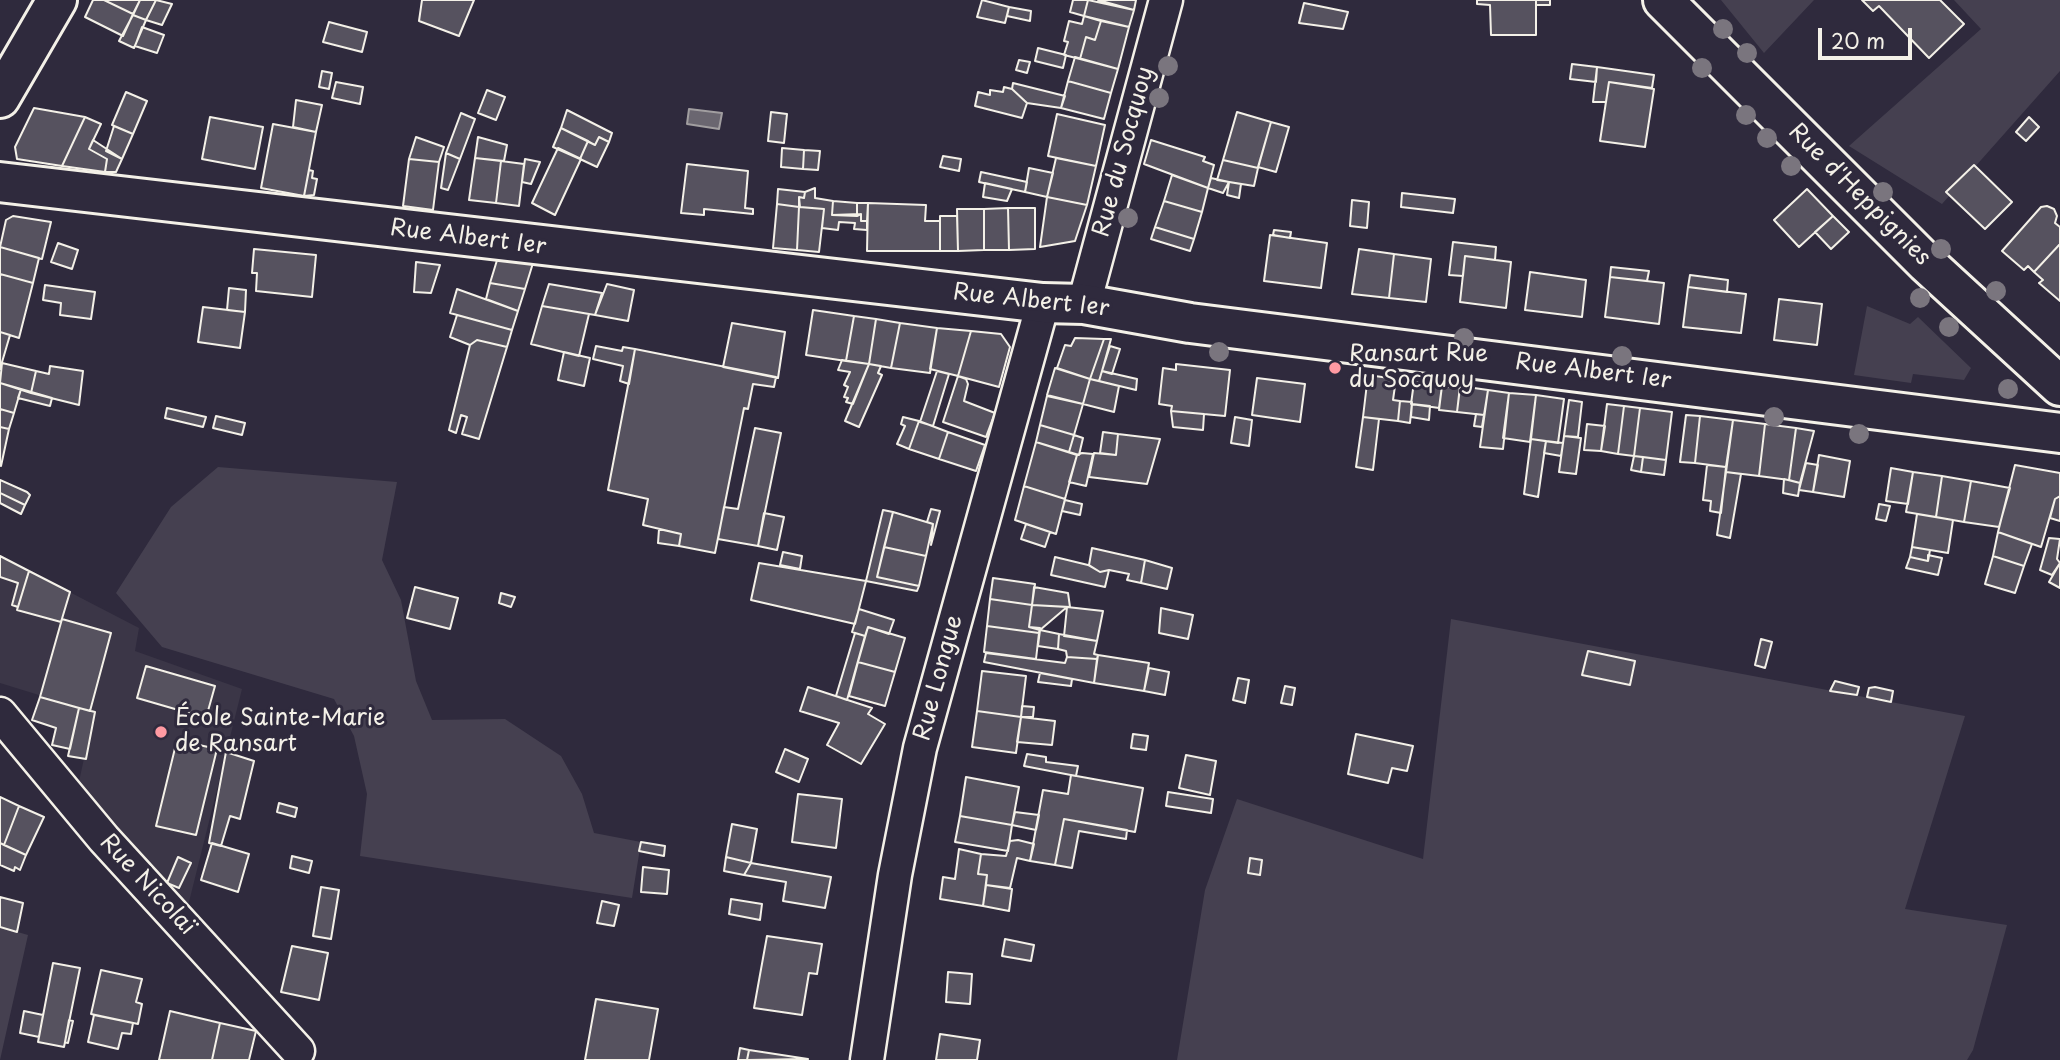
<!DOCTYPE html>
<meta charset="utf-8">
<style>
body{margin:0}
#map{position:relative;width:2060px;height:1060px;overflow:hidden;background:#2f2a3d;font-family:"Playpen Sans",sans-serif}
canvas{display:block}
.scale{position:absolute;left:1818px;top:28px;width:94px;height:32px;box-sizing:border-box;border:4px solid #f4f1e8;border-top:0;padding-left:9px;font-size:21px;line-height:24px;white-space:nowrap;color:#f4f1e8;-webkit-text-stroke:5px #2f2a3d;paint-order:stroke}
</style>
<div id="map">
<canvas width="2060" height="1060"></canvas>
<div class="scale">20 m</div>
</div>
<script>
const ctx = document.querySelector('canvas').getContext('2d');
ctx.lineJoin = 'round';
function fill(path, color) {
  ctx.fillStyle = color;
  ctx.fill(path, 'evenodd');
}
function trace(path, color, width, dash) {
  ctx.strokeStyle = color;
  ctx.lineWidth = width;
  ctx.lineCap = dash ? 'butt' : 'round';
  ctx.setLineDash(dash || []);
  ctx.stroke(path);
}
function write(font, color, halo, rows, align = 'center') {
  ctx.font = font + ' "Playpen Sans",sans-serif';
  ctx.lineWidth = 6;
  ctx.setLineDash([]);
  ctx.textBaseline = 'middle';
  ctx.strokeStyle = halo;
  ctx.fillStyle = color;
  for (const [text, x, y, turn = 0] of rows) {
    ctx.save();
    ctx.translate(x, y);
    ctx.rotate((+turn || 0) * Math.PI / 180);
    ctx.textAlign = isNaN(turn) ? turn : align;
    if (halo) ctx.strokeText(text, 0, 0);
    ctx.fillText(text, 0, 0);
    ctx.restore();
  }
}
const built = new Path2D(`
 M0,556L139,628L135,651L242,689L187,910L77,791L94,712L0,683Z`);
const green = new Path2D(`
 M1721,0H1814L1764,53Z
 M1954,0H2060V71L1942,204L1849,146L1981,29Z
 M1867,306L1910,324L1918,317L1971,368L1964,380L1913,374L1911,383L1854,375Z
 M218,467L397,482L382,560L401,600L416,681L432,720L505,719L561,756L582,794L594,833L641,842L632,898L360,856L367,794L354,736L334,699L162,647L116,593L171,507Z
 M1451,619L1965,716L1905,909L2007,925L1973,1050L1967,1060H1177L1205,890L1237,799L1423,859Z
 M0,927L28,935L0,1060Z`);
const water = new Path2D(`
 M689,109L722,113L719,129L687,124Z`);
const building = new Path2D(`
 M93,0H104L133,14L123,36L85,17Z
 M104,0H140L133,14Z
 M140,0H156L146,20L133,15Z
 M156,0L172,4L162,25L146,20Z
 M422,0H474L459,36L419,21Z
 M982,0L1009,7L1005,23L977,17Z
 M1073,0H1088L1084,16L1070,12Z
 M1088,0L1134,10L1129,27L1084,16Z
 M1098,0H1136L1134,10Z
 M1477,0H1536V35H1491L1490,5L1477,4Z
 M1536,0H1550V5H1536Z
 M1862,0H1940L1964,24L1929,58L1879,6L1873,11Z
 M1304,3L1348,12L1343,29L1299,23Z
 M1009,7L1031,11L1030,21L1007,16Z
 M133,15L146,20L134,48L119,41Z
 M1084,16L1101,21L1095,40L1086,37L1080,59L1064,55L1068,42L1064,41L1069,21L1082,24Z
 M1101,21L1129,27L1118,69L1080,59L1086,37L1095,40Z
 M329,22L367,32L362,52L323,42Z
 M142,27L164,35L157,53L135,46Z
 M1038,48L1066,55L1063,68L1035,61Z
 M1075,57L1118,69L1111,93L1068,81Z
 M1019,60L1030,62L1027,73L1016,70Z
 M1572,64L1597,67L1596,82L1570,79Z
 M1597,67L1654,75L1652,88L1609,82L1606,102H1593Z
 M322,71L332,73L329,89L319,87Z
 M1068,81L1111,93L1104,119L1061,108Z
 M336,82L363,87L360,104L332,98Z
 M1609,82L1654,89L1645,147L1600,141Z
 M1013,83L1065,96L1061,108L1027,103L1012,89Z
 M1004,87L1012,89L1027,103L1022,118L975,106L978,92L990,95V90L1003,92Z
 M487,90L505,97L496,120L478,113Z
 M126,92L147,101L133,134L112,125Z
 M296,100L322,105L316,132L293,127Z
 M34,108L85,117L62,166L17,159L15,147Z
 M567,110L612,133L609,142L599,137L595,145L561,128Z
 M771,112L787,114L784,143L768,141Z
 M1237,112L1271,122L1258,168L1223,160Z
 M461,113L475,119L460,159L446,153Z
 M1057,114L1105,125L1096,166L1048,156Z
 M85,117L101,124L89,149L107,159L105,172L62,166Z
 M210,117L263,127L255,169L202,159Z
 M2029,117L2039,127L2026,141L2016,132Z
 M1271,122L1289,127L1276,172L1258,167Z
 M273,124L316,132L304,196L261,188Z
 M114,126L133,134L122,159L106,151Z
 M561,128L588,141L580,159L553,147Z
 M416,137L444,147L439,162L409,159Z
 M478,137L507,145L504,161L475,158Z
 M599,137L609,142L597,167L580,159L588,141L595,145Z
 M93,140L122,159L116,172H105L107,159L89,149Z
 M1151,140L1205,157L1203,161L1214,165L1208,188L1144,164Z
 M558,148L581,159L555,215L532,203Z
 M782,148L804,150L803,169L781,167Z
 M804,150L820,151L818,170L803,169Z
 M446,153L460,159L448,190L441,188Z
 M943,156L961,159L959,171L940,167Z
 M475,158L501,161L496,203L469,200Z
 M1056,158L1096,166L1087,205L1047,197Z
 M409,159L439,162L433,210L403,206Z
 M525,159L540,162L531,184L522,182Z
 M1223,160L1258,168L1254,186L1217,180Z
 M501,161L524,164L519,206L496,203Z
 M687,164L748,171L745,208L753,209V214L704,209V215L681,213Z
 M1974,165L2012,202L1985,229L1946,192Z
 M1029,168L1053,173L1047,197L1025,192Z
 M309,170L313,171L312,178L317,179L314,195L304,196Z
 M981,172L1027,182L1025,192L979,182Z
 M1172,175L1208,188L1202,212L1164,201Z
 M1211,178L1229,182L1223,193L1208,188Z
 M1229,182L1241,184L1239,198L1227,195Z
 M985,183L1012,189L1007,201L983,197Z
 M815,188V198L833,201L832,215L861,214V221H867V230L854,229L855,223L839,222L838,230L822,228L824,209L800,207L799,197L804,198L805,192Z
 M778,189L805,192L804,198L799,197V207L777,204Z
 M1807,189L1833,216L1799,247L1774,220Z
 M1402,193L1455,199L1453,213L1401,207Z
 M1047,197L1087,205L1075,241L1040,247Z
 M1352,200L1369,202L1367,228L1350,226Z
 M833,201L857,203V216L832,215Z
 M1164,201L1202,212L1194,239L1155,227Z
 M857,203H868L867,221H861V214L857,216Z
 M868,203L926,205L925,221H940V251H867Z
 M777,204L799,207L797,250L773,248Z
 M2047,206L2054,209L2057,216L2055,223L2060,227V244L2034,272L2028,266L2024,270L2002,251L2041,207Z
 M799,207L824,209L819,252L797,250Z
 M1008,208L1009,250H984V209Z
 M1008,208H1035V249L1009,250Z
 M957,209H984V250L958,251Z
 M13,216L51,222L42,259L0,247L6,220Z
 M940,216H957L958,251H940Z
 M1833,216L1849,232L1831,249L1815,232Z
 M1155,227L1194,239L1190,251L1151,239Z
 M1274,230L1291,232L1290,238L1273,235Z
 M1270,235L1327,243L1321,288L1264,281Z
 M1453,242L1496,247L1495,260L1465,256L1463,276L1449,275Z
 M58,243L78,250L72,269L51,262Z
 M2060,244V301L2039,283L2043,280L2034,272Z
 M0,247L39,258L33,283L0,274Z
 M254,249L316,255L312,297L256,291L257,273H252Z
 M1359,249L1394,254L1389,298L1352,294Z
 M1394,254L1431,259L1426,302L1389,298Z
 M1465,256L1511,262L1506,308L1460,302Z
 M498,257L533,263L525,289L490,283Z
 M416,262L440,265L431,293L414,292Z
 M1611,267L1649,271L1647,281L1610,277Z
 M1530,272L1586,280L1582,317L1525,310Z
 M0,274L33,283L19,338L0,332Z
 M1690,275L1728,280L1727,292L1688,287Z
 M1610,277L1664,283L1659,324L1605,317Z
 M490,283L525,289L518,311L486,299Z
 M549,284L602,293L595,315L542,306Z
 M607,284L634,290L628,321L595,315Z
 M45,285L95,292L91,319L60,315L61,303L43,300Z
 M1688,287L1746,294L1741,333L1683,327Z
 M229,288L246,290L245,312L227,310Z
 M457,289L518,311L512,330L450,313Z
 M1779,299L1822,304L1817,345L1774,340Z
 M542,306L589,314L579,356L531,344Z
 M203,307L245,312L240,348L198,342Z
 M813,310L854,316L846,361L806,355Z
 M457,315L512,330L507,347L477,340L470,345L450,337Z
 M854,316L876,319L869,364L846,361Z
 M876,319L900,323L891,368L869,364Z
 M732,323L785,332L778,378L723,367Z
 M900,323L937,328L930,373L891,368Z
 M937,328L971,331L958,376L930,369Z
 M971,331L1001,334L1010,347L999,387L958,376Z
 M0,332L10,335L0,369Z
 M1075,338L1104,339L1090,379L1057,368L1065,345L1071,346Z
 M1104,339H1111L1102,371L1099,381L1090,379Z
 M477,340L507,347L479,439L462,434L467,417L461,415L456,433L449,430L470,345Z
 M596,346L622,351L623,347L635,349L629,384L620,381L623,366L593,359Z
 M1110,346L1120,349L1112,374L1102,371Z
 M635,349L776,377L774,387L753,384L748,409L744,408L715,553L679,546L681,534L643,525L648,499L608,490Z
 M564,352L590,358L584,386L558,380Z
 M842,360L869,364L853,404L846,402L848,398L844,397L848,387L844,385L850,372L838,370Z
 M2,363L36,371L31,393L0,383Z
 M869,364L881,366L878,373L882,375L859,427L845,421Z
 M1176,364L1230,370L1225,416L1171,411L1172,406L1159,404L1163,368L1176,370Z
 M50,366L83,371L79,405L31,393L36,371L49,374Z
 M1055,368L1090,379L1083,404L1047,395Z
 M937,371L949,374L933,426L920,422Z
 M1102,371L1137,379L1136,390L1099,381Z
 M1368,375L1396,379L1393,400L1400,401L1398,421L1363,417Z
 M958,376L966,379L968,384L964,401L995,413L986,437L943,422Z
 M1257,378L1305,384L1300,422L1252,415Z
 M1090,379L1119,386L1114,412L1083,404Z
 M1414,382L1442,386L1439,408L1411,404Z
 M0,383L21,389L14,413L0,409Z
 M1442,386L1460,388L1457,412L1439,410Z
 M1460,386L1488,390L1484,415L1457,412Z
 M21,389L52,398L50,406L18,398Z
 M1488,390L1509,393L1503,449L1480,447Z
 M1509,393L1536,395L1530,442L1503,438Z
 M1536,395L1564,399L1558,443L1531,439Z
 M1047,396L1083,404L1074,435L1040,425Z
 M1569,400L1582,402L1578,437L1564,436Z
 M1400,401L1412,402L1410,423L1398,421Z
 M1412,404L1430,406L1429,420L1411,417Z
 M1607,404L1624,406L1618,454L1601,451Z
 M1624,406L1640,408L1634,456L1618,454Z
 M167,408L206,417L203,427L165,418Z
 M1640,408L1672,412L1666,460L1634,456Z
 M0,409L14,413L9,429L0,427Z
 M1171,411L1204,414L1203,430L1173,427Z
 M1476,414L1484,415L1482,427L1474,426Z
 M1686,415L1700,416L1695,463L1680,462Z
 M216,416L245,423L242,435L213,428Z
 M1700,416L1733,420L1726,467L1695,463Z
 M903,417L919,421L909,449L897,444L905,426L901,424Z
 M1235,417L1252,420L1249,446L1231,443Z
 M1363,417L1379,419L1373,470L1356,467Z
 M1733,420L1765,424L1759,476L1726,472Z
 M919,421L948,432L939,459L909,449Z
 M1587,424L1605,426L1601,451L1584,450Z
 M1765,424L1796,428L1789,480L1759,476Z
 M1040,425L1074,435L1069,452L1036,442Z
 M0,427L9,429L1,466L0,465Z
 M755,428L781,433L758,546L718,539L724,507L738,509Z
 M1796,428L1814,431L1800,483L1789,480Z
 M948,432L985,445L976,471L939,459Z
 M1103,432L1118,434L1116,455L1100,453Z
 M1118,434L1160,439L1147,484L1089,477L1094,453L1116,455Z
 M1074,435L1083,438L1079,455L1069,452Z
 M1564,436L1581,438L1576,474L1559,472Z
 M1531,439L1546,441L1538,497L1524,494Z
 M1546,441L1563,443L1561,456L1544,453Z
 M1036,442L1077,455L1065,499L1024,486Z
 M1082,453L1093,454L1086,486L1069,482L1077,455Z
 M1819,455L1850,461L1844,497L1813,492Z
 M1634,456L1643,457L1641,472L1631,470Z
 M1643,457L1666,460L1664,475L1641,472Z
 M1806,463L1818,465L1813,492L1799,490Z
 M1707,465L1726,467L1721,513L1710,511L1711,501L1703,500Z
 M2015,465L2060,473V496L2055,499L2041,547L1998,532Z
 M1891,468L1913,472L1908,504L1886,501Z
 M1726,472L1741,474L1730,538L1717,535Z
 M1913,472L1942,476L1936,517L1906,512Z
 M1942,476L1971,481L1964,522L1936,517Z
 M1784,479L1800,483L1798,496L1783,493Z
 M0,480L27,492L30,495L25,505L0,493Z
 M1971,481L2010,488L1999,527L1964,522Z
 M1024,486L1065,499L1056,534L1015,520Z
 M0,493L25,505L21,514L0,503Z
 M2060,496V521L2050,518L2055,499Z
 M1065,500L1082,504L1080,515L1062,511Z
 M1879,504L1890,506L1886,521L1876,519Z
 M931,509L940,511L931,545L933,524L927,522Z
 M883,510L893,512L877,577L919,586L917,591L866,581Z
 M893,512L933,524L926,556L884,547Z
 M764,513L784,517L777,550L758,546Z
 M1917,514L1953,520L1948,553L1912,547Z
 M1026,524L1050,532L1045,547L1021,539Z
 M659,529L681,534L679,546L658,543Z
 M1998,532L2032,544L2024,566L1993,556Z
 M2049,538L2060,539L2057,559L2060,563L2052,575L2040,570Z
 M884,547L926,556L919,586L877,577Z
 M1912,547L1930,550L1928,561L1910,557Z
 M1092,548L1145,560L1141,583L1127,580L1129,574L1109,570L1100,572L1089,565Z
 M783,552L802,556L800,569L780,565Z
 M1928,555L1942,558L1938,575L1906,568L1910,557L1928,561Z
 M0,556L29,571L18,607L12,605L18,583L0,577Z
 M1993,556L2024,566L2015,593L1985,584Z
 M1055,557L1088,565L1100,572L1109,570L1105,587L1051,575Z
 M1145,560L1172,568L1167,589L1141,583Z
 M759,563L866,581L855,624L751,600Z
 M2060,563V588L2049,582Z
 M29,571L70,592L61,622L17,610Z
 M993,578L1035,584L1032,605L990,599Z
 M415,587L458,598L450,629L407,618Z
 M1034,587L1068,593L1070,607L1032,605Z
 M501,593L515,597L511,607L499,603Z
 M990,599L1032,605L1029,627L1040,628L1039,633L987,626Z
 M1032,605L1067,607L1040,630L1029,627Z
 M1067,607L1103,611L1097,641L1064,636Z
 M1161,608L1193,615L1188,639L1159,633Z
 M859,609L894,620L889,634L868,627L865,636L852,632Z
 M62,619L111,633L90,711L40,697Z
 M987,626L1039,633L1036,659L984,652Z
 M868,627L905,638L895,672L858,662Z
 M1040,630L1059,634L1058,649L1038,646Z
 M855,633L865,636L847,700L836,696Z
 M1059,634L1097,641L1094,654L1098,655L1097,659L1067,657L1066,651L1058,649Z
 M1761,639L1772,642L1765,668L1755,665Z
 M1588,651L1635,661L1630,685L1582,675Z
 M986,653L1065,663L1067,657L1097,659L1094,683L984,662Z
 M1098,655L1149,663L1144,691L1094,683Z
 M858,662L895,672L885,706L849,696Z
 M146,666L215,686L206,718L137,698Z
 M1149,668L1169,672L1165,695L1144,691Z
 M982,671L1026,676L1021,717L977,711Z
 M1040,673L1072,679L1071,686L1038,682Z
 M1238,678L1249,680L1245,703L1233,700Z
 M1835,681L1859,687L1857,695L1830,691Z
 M1285,686L1295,688L1292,705L1281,703Z
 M808,687L872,708L868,714L885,724L861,764L827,745L839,723L800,711Z
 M1875,687L1893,691L1891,702L1867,697L1869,688Z
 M40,697L79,708L70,749L52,745L56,728L32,720Z
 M1022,706L1034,707L1033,717H1021Z
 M79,708L95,712L86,759L68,756Z
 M977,711L1021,717L1016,753L972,747Z
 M1021,717L1055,721L1052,745L1017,742Z
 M1133,734L1148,736L1146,750L1131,748Z
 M1356,734L1413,746L1407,771L1392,768L1388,783L1348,774Z
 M177,740L217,749L196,835L156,826Z
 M785,749L808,759L799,782L776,772Z
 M226,752L254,761L240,819L230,816L221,846L209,843Z
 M1027,754L1046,757V762L1078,766L1076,776L1024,766Z
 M1186,755L1216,761L1210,795L1179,788Z
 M1071,775L1143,788L1135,832L1064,819L1055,865L1030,861L1043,790L1068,794Z
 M966,777L1019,787L1012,825L960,816Z
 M1168,792L1213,799L1211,813L1166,806Z
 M798,794L842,799L836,848L792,842Z
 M0,797L19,806L4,845L0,843Z
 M279,803L297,808L295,817L277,812Z
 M19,806L44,817L26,855L4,845Z
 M1015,812L1039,815L1036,830L1012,825Z
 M960,816L1012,825L1008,851L955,842Z
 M1064,819L1127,830L1126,839L1079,831L1072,868L1055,865Z
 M732,824L757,829L751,863L726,857Z
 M1018,840L1034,844L1030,861L1017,858L1010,888L986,885L987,875L978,874L981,854L1006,856L1010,841Z
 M641,842L665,846L664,856L639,851Z
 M0,843L26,855L20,870L15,867L14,871L0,865Z
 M212,843L249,854L238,892L201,880Z
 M959,849L981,854L978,874L987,875L983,906L940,899L943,877L955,879Z
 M292,856L312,861L309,873L290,868Z
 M178,857L191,863L179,888L167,883Z
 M726,857L751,863L744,875L724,871Z
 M1250,858L1262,860L1260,875L1248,873Z
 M751,863L831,877L825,908L783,901L786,882L744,875Z
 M643,867L669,870L667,894L641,892Z
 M986,885L1012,889L1009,911L983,906Z
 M321,887L339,890L331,939L313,936Z
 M0,897L23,903L17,932L0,927Z
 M731,899L762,904L760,920L729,914Z
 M602,901L619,905L614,926L597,923Z
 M767,936L822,944L817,974L809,973L802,1015L754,1008Z
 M1005,939L1034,945L1031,961L1002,956Z
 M292,946L328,953L319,1000L281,992Z
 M53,963L80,968L64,1047L38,1042Z
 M101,970L142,979L136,1002L142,1004L138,1024L91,1014Z
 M948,972L972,974L970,1004L946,1002Z
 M596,999L658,1009L649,1060H585Z
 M24,1011L43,1015L39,1037L20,1033Z
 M170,1011L220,1023L212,1060H159Z
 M94,1015L133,1023L131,1034L122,1033L118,1049L88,1042Z
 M69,1020L73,1021L68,1043L65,1042Z
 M220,1023L256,1031L249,1060H212Z
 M940,1034L980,1040L977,1060H936Z
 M740,1048L749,1050L747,1060H738Z
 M749,1050L808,1059L747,1060Z`);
const minor = new Path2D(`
 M1084,304L1166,0
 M0,714L104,839L298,1051
 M867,1060L895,875L920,748L1043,303`);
const tertiary = new Path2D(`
 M1663,0L1926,263L2060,386
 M0,98L57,0
 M0,182L1043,303L1084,304L1190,323L2060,433`);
const trees = [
 [1723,29],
 [1747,53],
 [1168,66],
 [1702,68],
 [1159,98],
 [1746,115],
 [1767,138],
 [1791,166],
 [1883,192],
 [1128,218],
 [1941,249],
 [1996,291],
 [1920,298],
 [1949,327],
 [1464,338],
 [1219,352],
 [1622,356],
 [2008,389],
 [1774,417],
 [1859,434]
];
const markers = [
 [1335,368,7,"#ff9aa2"],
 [161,732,7,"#ff9aa2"]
];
const streetNames = [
 ["Rue du Socquoy",1124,152,-75],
 ["Rue d'Heppignies",1859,195,45],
 ["Rue Albert Ier",468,238,7],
 ["Rue Albert Ier",1031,301,6],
 ["Rue Albert Ier",1593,372,7],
 ["Rue Longue",939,678,-75],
 ["Rue Nicolaï",147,885,47]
];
const poiNames = [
 ["Ransart Rue",1349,355],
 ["du Socquoy",1349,381],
 ["École Sainte-Marie",175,719],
 ["de Ransart",175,745]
];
fill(built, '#3b3647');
fill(green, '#454050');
fill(water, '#6a6670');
trace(water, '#a19ea0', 2);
fill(building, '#56525f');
trace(building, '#f4f1e8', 2);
trace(minor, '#f4f1e8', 37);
trace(tertiary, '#f4f1e8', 44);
trace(minor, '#2f2a3d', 32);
trace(tertiary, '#2f2a3d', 38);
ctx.fillStyle = '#7a757e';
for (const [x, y] of trees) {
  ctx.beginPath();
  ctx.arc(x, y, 10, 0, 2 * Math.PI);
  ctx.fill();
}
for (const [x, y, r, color] of markers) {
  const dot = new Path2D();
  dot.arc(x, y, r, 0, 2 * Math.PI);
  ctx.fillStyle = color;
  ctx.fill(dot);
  trace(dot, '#2f2a3d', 2.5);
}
write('23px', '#f4f1e8', '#2f2a3d', streetNames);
write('23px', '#f4f1e8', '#2f2a3d', poiNames, 'left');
</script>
